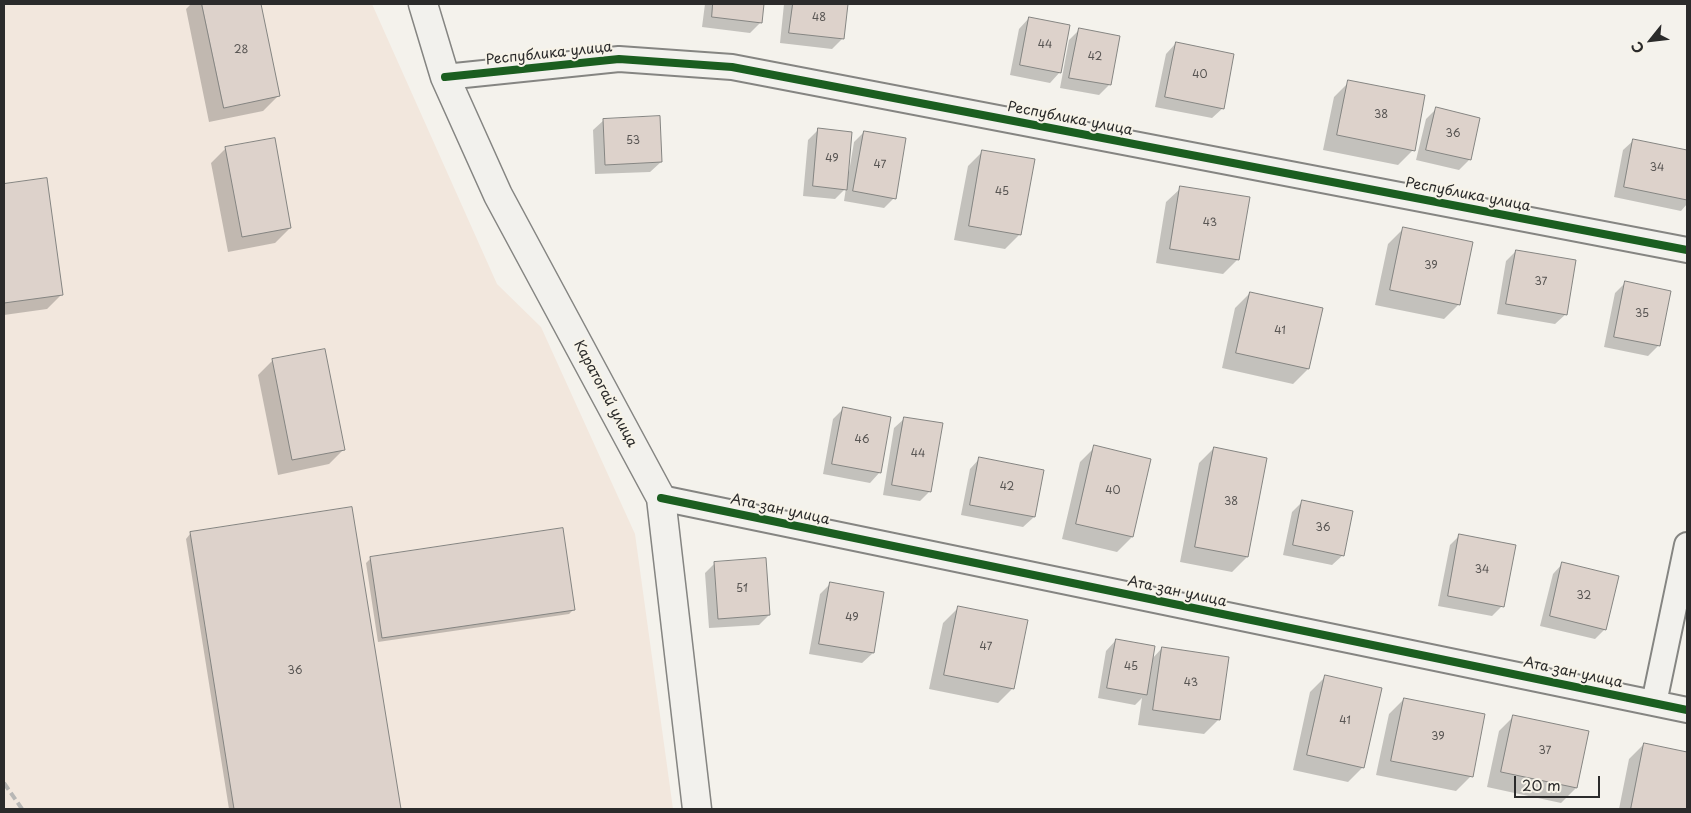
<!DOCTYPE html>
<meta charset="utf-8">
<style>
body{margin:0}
#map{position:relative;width:1691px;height:813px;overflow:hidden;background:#f4f2ec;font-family:"Playpen Sans",sans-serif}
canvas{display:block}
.frame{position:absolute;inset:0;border:5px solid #2b2b2b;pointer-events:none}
.north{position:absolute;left:1626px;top:15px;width:50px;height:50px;-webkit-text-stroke:4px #f7f3e8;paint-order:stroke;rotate:241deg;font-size:14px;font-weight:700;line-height:20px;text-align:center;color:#2b2b2b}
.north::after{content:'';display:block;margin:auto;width:18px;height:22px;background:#2b2b2b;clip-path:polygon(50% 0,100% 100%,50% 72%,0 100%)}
.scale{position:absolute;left:1514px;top:776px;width:86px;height:22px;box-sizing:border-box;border:2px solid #2b2b2b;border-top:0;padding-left:6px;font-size:15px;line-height:18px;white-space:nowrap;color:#2b2b2b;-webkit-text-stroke:4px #f7f3e8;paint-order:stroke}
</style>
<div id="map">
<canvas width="1691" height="813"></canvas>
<div class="frame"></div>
<div class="north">С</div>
<div class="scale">20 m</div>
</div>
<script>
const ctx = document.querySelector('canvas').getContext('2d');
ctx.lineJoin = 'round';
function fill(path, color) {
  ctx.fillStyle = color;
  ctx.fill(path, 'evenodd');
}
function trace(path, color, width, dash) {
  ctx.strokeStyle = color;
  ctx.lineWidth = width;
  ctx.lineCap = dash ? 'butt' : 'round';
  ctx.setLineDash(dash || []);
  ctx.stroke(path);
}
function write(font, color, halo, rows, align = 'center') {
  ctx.font = font + ' "Playpen Sans",sans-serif';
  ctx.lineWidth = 4;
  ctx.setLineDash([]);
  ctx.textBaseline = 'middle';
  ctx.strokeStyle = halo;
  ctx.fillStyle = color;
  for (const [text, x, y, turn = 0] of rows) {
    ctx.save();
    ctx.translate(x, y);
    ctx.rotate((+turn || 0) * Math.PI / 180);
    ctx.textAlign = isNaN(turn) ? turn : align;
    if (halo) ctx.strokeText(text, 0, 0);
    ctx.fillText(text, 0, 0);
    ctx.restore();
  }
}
const built = new Path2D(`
 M4,4H372L497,284L541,327L635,534L673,809H4Z`);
const shadow = new Path2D(`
 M191,4H259L278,96L263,111L209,122L186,9Z
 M705,4H763L761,22L750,33L702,27Z
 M784,4H846L842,39L832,49L780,43Z
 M1029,18L1060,72L1050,83L1010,75L1019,29Z
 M1079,30L1118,37L1109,85L1099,95L1060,88L1069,40Z
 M1176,43L1223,108L1212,118L1155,107L1166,54Z
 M1349,82L1413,150L1398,165L1323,150L1334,97Z
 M1436,109L1469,160L1459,170L1416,160L1426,119Z
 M604,120L661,162L650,172L595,174L593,130Z
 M818,130L847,172H849L854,142L864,132L894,198L884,208L844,201L846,188L835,199L803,196L808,140Z
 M1634,140L1687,151V204L1681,211L1614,197L1623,150Z
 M226,148L290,228L275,243L228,252L211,163Z
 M983,151L1020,234L1005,249L954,240L968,166Z
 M46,179L62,294L47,309L4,315V185Z
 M1181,188L1238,259L1223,274L1156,263L1166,202Z
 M1403,229L1459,304L1444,319L1375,305L1388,244Z
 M1516,251L1566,314L1555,324L1497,314L1506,261Z
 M1625,283L1658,346L1648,356L1604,347L1615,293Z
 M1250,293L1308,369L1293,384L1222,368L1235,308Z
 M273,360L344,449L329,464L278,475L258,375Z
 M843,409L880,472L870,483L823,474L833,419Z
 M905,418L930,491L920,501L883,495L894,428Z
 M1095,447L1132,537L1117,552L1062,539L1080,462Z
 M1214,448L1247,557L1232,572L1180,562L1199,463Z
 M980,458L1034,517L1023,527L961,515L970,469Z
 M1302,502L1343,555L1332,565L1283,555L1292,512Z
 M351,508L399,809H229L186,539L190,534Z
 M1460,535L1502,606L1492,616L1438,606L1450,545Z
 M371,558L574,609L569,614L378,642L366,563Z
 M715,563L769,615L759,625L709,628L705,573Z
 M1563,563L1605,629L1595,639L1540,626L1553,574Z
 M830,584L883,593L873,653L862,663L809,654L820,594Z
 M958,608L1013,688L998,703L929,689L943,623Z
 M1116,640L1152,659L1162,648L1219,719L1204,734L1138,725L1142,698L1135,705L1098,698L1106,651Z
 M1325,677L1363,767L1348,782L1293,770L1310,692Z
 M1404,699L1471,776L1456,791L1376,775L1389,714Z
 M1514,716L1588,732L1576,788L1561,803L1487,787L1499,731Z
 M1644,744L1687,753V802L1686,809H1619L1629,759Z`);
const building = new Path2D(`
 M202,4H261L280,96L224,108Z
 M713,4H764L762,23L712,17Z
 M793,4H848L844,39L789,33Z
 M1029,17L1070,25L1061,73L1020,65Z
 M1079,28L1120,36L1111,85L1069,78Z
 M1176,42L1234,54L1224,109L1165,97Z
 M1348,80L1425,95L1415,151L1337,135Z
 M1436,107L1480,118L1471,160L1426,150Z
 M660,116L662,162L605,165L603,119Z
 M818,128L852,132L847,190L813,186Z
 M864,131L906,138L896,199L853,191Z
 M275,138L291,228L242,237L225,147Z
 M1633,139L1687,150V200L1624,187Z
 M982,150L1035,159L1021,235L969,226Z
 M47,178L63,295L4,303V184Z
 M1180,186L1250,197L1239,260L1170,249Z
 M1403,227L1473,242L1460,305L1390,290Z
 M1516,250L1576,260L1567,315L1506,304Z
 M1625,281L1671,291L1660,346L1614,337Z
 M1250,292L1323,308L1309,369L1236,353Z
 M325,349L345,450L292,460L272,359Z
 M843,407L891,417L881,473L832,464Z
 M904,417L943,423L931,492L892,485Z
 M1094,445L1151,459L1133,537L1076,524Z
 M1214,447L1267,458L1248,557L1195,547Z
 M979,457L1044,470L1035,517L970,505Z
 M1302,500L1353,511L1344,556L1293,545Z
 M352,507L401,809H234L190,532Z
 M563,528L575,610L382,638L370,557Z
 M1459,534L1516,545L1504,607L1448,596Z
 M766,558L770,615L718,619L714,562Z
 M1562,562L1619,576L1606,630L1550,616Z
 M830,582L884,592L874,653L819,644Z
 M958,606L1028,620L1014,689L944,675Z
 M1116,639L1155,646L1147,695L1107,688Z
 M1162,647L1229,657L1220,720L1153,710Z
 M1325,675L1382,688L1364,768L1307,755Z
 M1404,698L1485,714L1473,777L1391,761Z
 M1513,715L1589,731L1577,788L1501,772Z
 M1644,743L1687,752V809H1631Z`);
const street = new Path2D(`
 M445,77L619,59L732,67L1687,250
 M661,498L1687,710
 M1654,703L1687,545`);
const secondary = new Path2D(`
 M423,4L445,77L498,195L661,498L697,809`);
const rail = new Path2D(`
 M4,783L22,809`);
const cycleway = new Path2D(`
 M445,77L619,59L732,67L1687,250
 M661,498L1687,710`);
const numberNames = [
 ["48",819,18],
 ["44",1045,45],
 ["28",241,50],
 ["42",1095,57],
 ["40",1200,75],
 ["38",1381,115],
 ["36",1453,134],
 ["53",633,141],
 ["49",832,159],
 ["47",880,165],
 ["34",1657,168],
 ["45",1002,192],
 ["43",1210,223],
 ["39",1431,266],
 ["37",1541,282],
 ["35",1642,314],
 ["41",1280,331],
 ["46",862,440],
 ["44",918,454],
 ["42",1007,487],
 ["40",1113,491],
 ["38",1231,502],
 ["36",1323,528],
 ["34",1482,570],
 ["51",742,589],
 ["32",1584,596],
 ["49",852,618],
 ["47",986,647],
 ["45",1131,667],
 ["36",295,671],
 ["43",1191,683],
 ["41",1345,721],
 ["39",1438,737],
 ["37",1545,751]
];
const streetNames = [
 ["Республика улица",549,54,-6],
 ["Республика улица",1070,119,11],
 ["Республика улица",1468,195,11],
 ["Каратогай улица",605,394,62],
 ["Ата зан улица",780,510,12],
 ["Ата зан улица",1177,592,12],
 ["Ата зан улица",1573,673,12]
];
fill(built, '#f2e7dd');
fill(shadow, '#0003');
fill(building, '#ddd2cb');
trace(building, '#858582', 1);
trace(street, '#858582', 28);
trace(secondary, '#858582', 31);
trace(street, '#f2f1ed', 24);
trace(secondary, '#f2f1ed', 28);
trace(rail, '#b8b7b5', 4, [8, 4]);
trace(cycleway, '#1b5e20', 8);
write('11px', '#585553', null, numberNames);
write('14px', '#2b2b2b', '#f7f3e8', streetNames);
</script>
